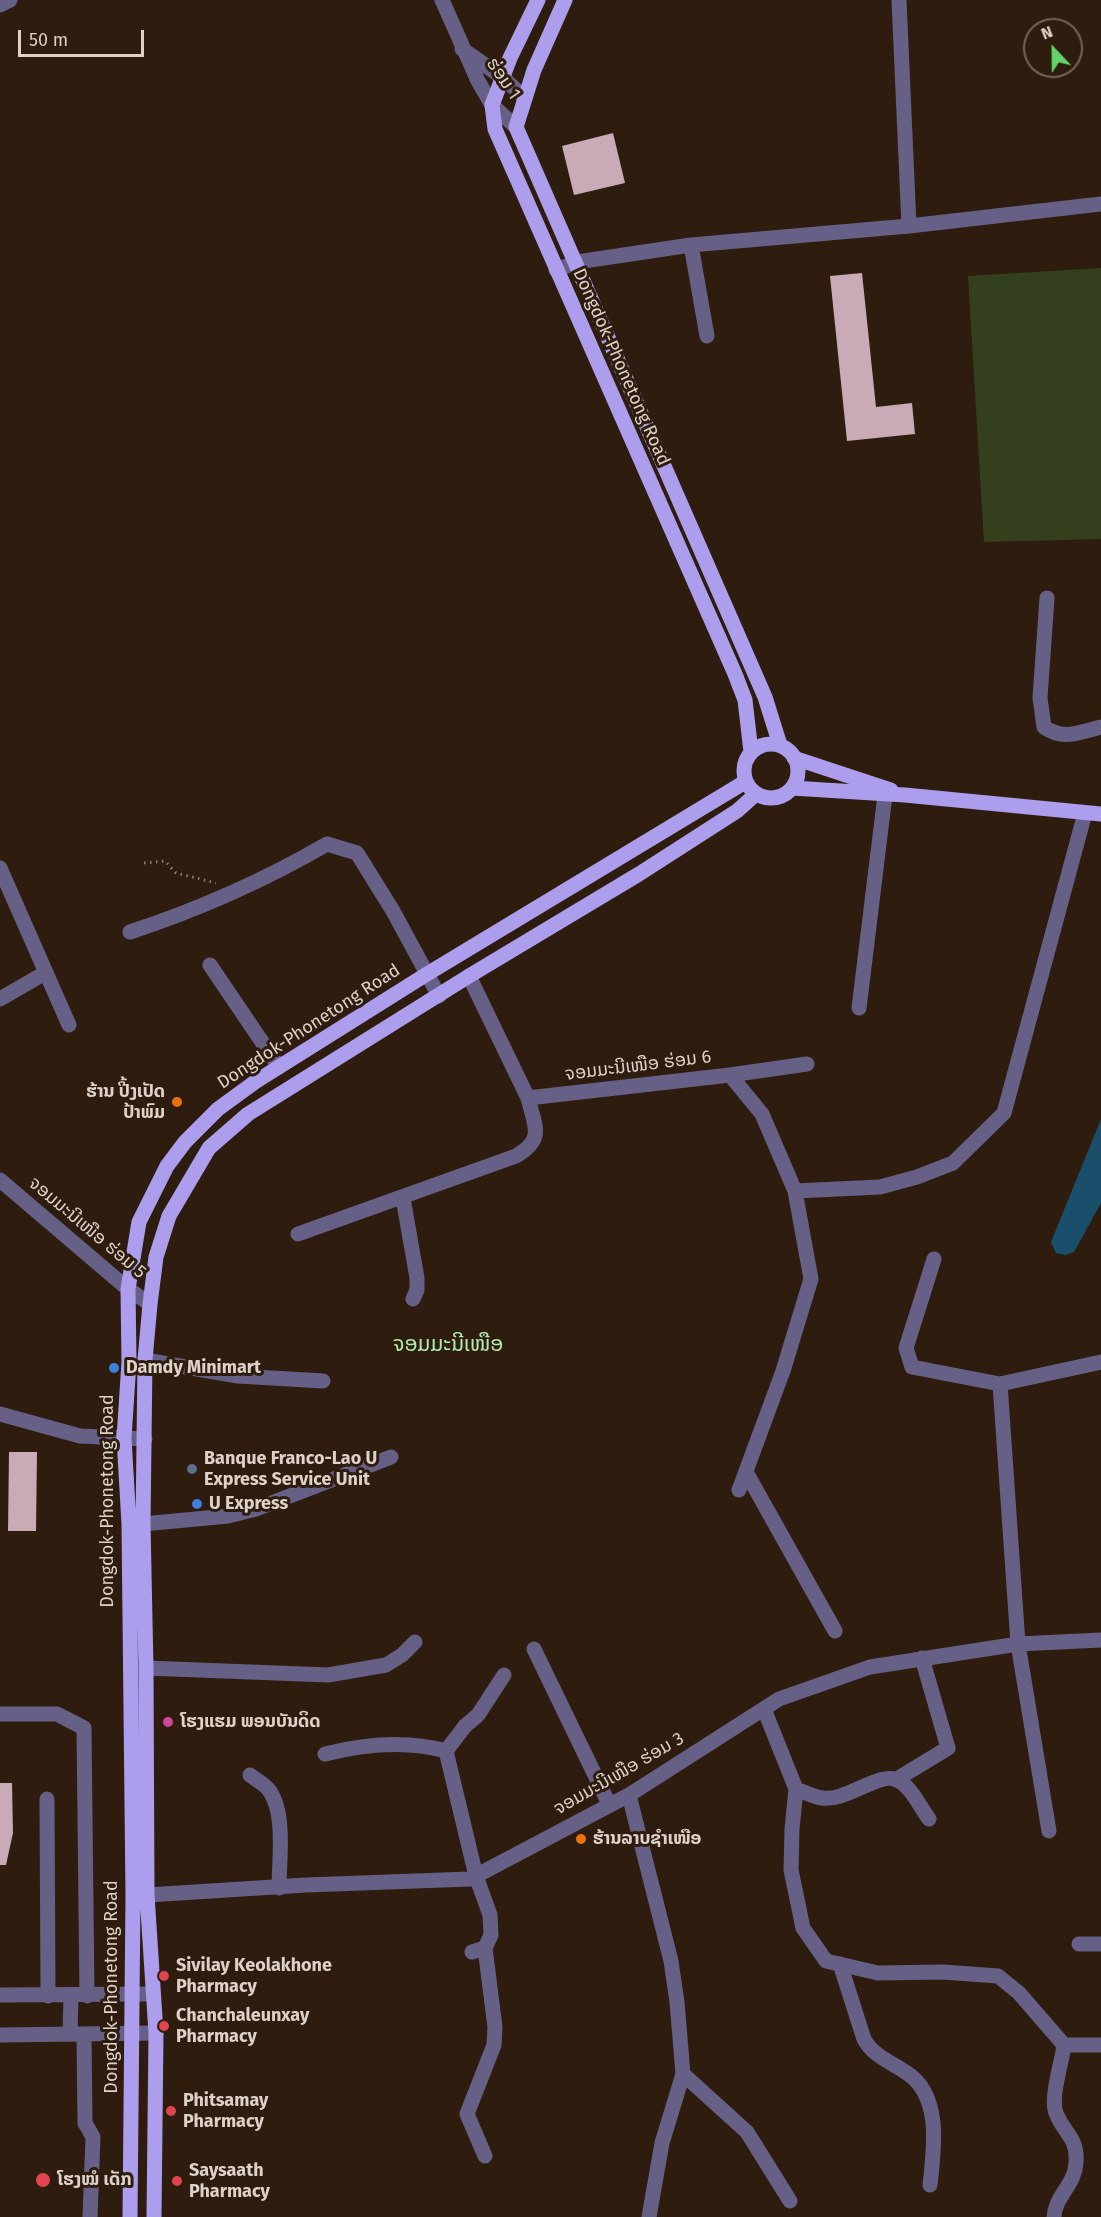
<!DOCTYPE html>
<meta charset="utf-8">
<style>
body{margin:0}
#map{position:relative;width:1101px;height:2217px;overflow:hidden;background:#2e1d0f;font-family:"Fira Sans",sans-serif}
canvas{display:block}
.north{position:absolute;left:1023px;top:18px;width:60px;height:60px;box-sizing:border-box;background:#2e1d0f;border:2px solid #746559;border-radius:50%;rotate:338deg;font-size:16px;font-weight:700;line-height:24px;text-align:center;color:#ddd1c8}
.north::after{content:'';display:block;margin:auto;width:21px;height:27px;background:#62d469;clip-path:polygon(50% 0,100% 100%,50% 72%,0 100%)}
.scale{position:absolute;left:18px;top:30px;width:126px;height:27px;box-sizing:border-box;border:3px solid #ddd1c8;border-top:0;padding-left:8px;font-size:18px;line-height:21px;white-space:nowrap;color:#ddd1c8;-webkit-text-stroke:4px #2e1d0f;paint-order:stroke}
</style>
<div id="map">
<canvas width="1101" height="2217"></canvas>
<div class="north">N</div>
<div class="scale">50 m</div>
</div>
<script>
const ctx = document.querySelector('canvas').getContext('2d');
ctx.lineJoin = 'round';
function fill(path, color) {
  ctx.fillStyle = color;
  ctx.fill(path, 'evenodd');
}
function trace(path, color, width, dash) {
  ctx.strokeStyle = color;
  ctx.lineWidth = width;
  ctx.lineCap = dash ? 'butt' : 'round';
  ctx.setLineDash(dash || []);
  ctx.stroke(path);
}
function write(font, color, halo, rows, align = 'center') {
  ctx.font = font + ' "Fira Sans","Noto Sans Lao",sans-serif';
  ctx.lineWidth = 6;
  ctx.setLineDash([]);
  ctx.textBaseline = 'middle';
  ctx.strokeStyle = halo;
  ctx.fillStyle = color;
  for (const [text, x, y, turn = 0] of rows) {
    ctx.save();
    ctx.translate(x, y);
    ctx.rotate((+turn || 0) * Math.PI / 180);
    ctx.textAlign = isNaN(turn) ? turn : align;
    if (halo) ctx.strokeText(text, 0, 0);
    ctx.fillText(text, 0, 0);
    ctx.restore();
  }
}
const green = new Path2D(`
 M1101,268V539L984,542L968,276Z`);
const water = new Path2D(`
 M1101,1119V1203L1074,1252L1065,1255L1056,1253L1051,1242Z`);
const building = new Path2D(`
 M613,133L625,183L574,195L562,146Z
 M862,273L876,407L912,403L915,434L847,441L830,276Z
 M9,1452H37L36,1531H8Z
 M0,1783H12L13,1833L6,1865H0Z`);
const path = new Path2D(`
 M144,863L165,861L176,873L216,883`);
const minor = new Path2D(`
 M442,0L478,81L492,105L516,127
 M899,0L909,226
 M0,5L10,0
 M462,49L502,77L524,97
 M691,245L707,336
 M556,270L577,262L691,245L909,226L1101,204
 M1047,598L1040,698L1044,727C1064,741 1079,732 1101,727
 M0,868L69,1025
 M130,932C197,910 265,880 327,844L357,853L393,911L439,996
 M210,965L279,1067
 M469,976L528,1098L730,1075L762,1114L795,1191L811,1279L783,1371L739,1490
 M0,999L45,973
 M859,1008L885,795
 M730,1075L807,1064
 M0,1180L128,1289L150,1304
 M795,1191L880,1187L917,1177L953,1163L1004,1113L1085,813
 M403,1198L417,1278V1290L413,1299
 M298,1234L516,1156C545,1139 535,1127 528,1098
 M934,1259L906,1348L912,1367L1000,1384L1101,1362
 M145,1360L238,1376L323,1381
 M1000,1384L1018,1644L1049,1831
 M0,1414L80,1436L145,1439
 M746,1472L835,1631
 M143,1524L228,1516L256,1509L391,1457
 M534,1649L609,1804
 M146,1668L328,1675L386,1665L402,1655L415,1642
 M764,1709L796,1789L792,1829L791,1870L803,1928L826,1961L878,1973L943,1972L998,1976L1019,1993L1064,2045H1101
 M0,1714H57L84,1728L87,1996
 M325,1754C365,1744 406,1740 446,1751
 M250,1775C256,1780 265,1784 269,1790C286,1813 279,1860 279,1888
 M897,1779L948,1748L922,1658
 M796,1789C804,1792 814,1797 822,1798C846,1802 880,1771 897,1780C911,1786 920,1807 929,1819
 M629,1795L671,1961L677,2002L683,2074L662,2143L649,2217
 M47,1799L48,1996
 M147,1895L306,1885L470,1879L629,1795L779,1699L870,1667L1018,1644L1101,1640
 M1079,1944H1101
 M485,1948L495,2027L494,2045L467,2114L485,2156
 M472,1952L485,1948L491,1935L490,1915L476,1876L446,1751L465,1726L478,1715L504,1675
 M840,1964L864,2039C873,2056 891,2062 907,2073C942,2096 934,2149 930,2185
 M0,1995L153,1994
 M70,2034L71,1996
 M84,2034L85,2123L93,2137L90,2217
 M0,2035L156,2033
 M683,2074L747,2132L790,2201
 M1054,2217C1055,2196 1075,2185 1076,2163C1078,2137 1064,2134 1056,2113C1050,2097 1062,2063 1064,2045`);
const major = new Path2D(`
 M538,0L510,58L492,105L495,129L735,674L745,700L751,752
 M565,0L534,70L516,127L765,697L780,745
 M744 771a27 27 0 1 1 54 0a27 27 0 1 1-54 0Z
 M794,758L891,790
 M792,788L905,795L1101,814
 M130,2217L133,1896L129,1524L124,1438L129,1362L128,1289L139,1222L167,1166L185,1142L218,1109L255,1082L427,974L745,782
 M154,2217L156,2033L147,1895L146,1668L143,1524L145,1360L150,1304L156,1257L169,1216L209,1148L248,1114L469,976L639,874L737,811L756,794`);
const markers = [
 [177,1102,6,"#e8710a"],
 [114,1368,6,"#3f7fe0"],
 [192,1469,6,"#5c6f8a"],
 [197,1504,6,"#3f7fe0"],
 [168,1722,6,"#d1479c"],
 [581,1839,6,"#e8710a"],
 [164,1976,6,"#e0444e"],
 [164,2026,6,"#e0444e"],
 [171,2111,6,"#e0444e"],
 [43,2180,8,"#e0444e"],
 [177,2181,6,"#e0444e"]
];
const streetNames = [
 ["ຮ່ອມ 1",503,79,56],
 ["Dongdok-Phonetong Road",621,367,66],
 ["Dongdok-Phonetong Road",309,1027,-33],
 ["ຈອມມະນີເໜືອ ຮ່ອມ 6",638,1066,-7],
 ["ຈອມມະນີເໜືອ ຮ່ອມ 5",87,1228,40],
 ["Dongdok-Phonetong Road",108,1501,-90],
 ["ຈອມມະນີເໜືອ ຮ່ອມ 3",619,1774,-30],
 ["Dongdok-Phonetong Road",112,1987,-90]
];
const poiNames = [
 ["ຮ້ານ ປີ້ງເປັດ",165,1092,"right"],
 ["ປ້າພົມ",165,1113,"right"],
 ["Damdy Minimart",126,1368],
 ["Banque Franco-Lao U",204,1459],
 ["Express Service Unit",204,1480],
 ["U Express",209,1504],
 ["ໂຮງແຮມ ພອນບັນດິດ",180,1722],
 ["ຮ້ານລາບຊຳເໜືອ",593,1839],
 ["Sivilay Keolakhone",176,1966],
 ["Pharmacy",176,1987],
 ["Chanchaleunxay",176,2016],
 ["Pharmacy",176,2037],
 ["Phitsamay",183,2101],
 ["Pharmacy",183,2122],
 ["Saysaath",189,2171],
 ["Pharmacy",189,2192],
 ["ໂຮງໝໍ ເດັກ",57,2180]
];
const quarterNames = [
 ["ຈອມມະນີເໜືອ",448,1345]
];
fill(green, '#34401d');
fill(water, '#194f6b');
fill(building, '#c8abb6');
trace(path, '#8b7c71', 3, [1.5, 4.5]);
trace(minor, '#676086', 15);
trace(major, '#ad9eed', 15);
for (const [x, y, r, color] of markers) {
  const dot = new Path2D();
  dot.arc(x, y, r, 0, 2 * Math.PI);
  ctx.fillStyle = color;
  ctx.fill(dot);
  trace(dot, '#2e1d0f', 2);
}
write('18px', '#ddd1c8', '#2e1d0f', streetNames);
write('bold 18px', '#ddd1c8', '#2e1d0f', poiNames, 'left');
write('21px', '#b0ebb0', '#2e1d0f', quarterNames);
</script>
